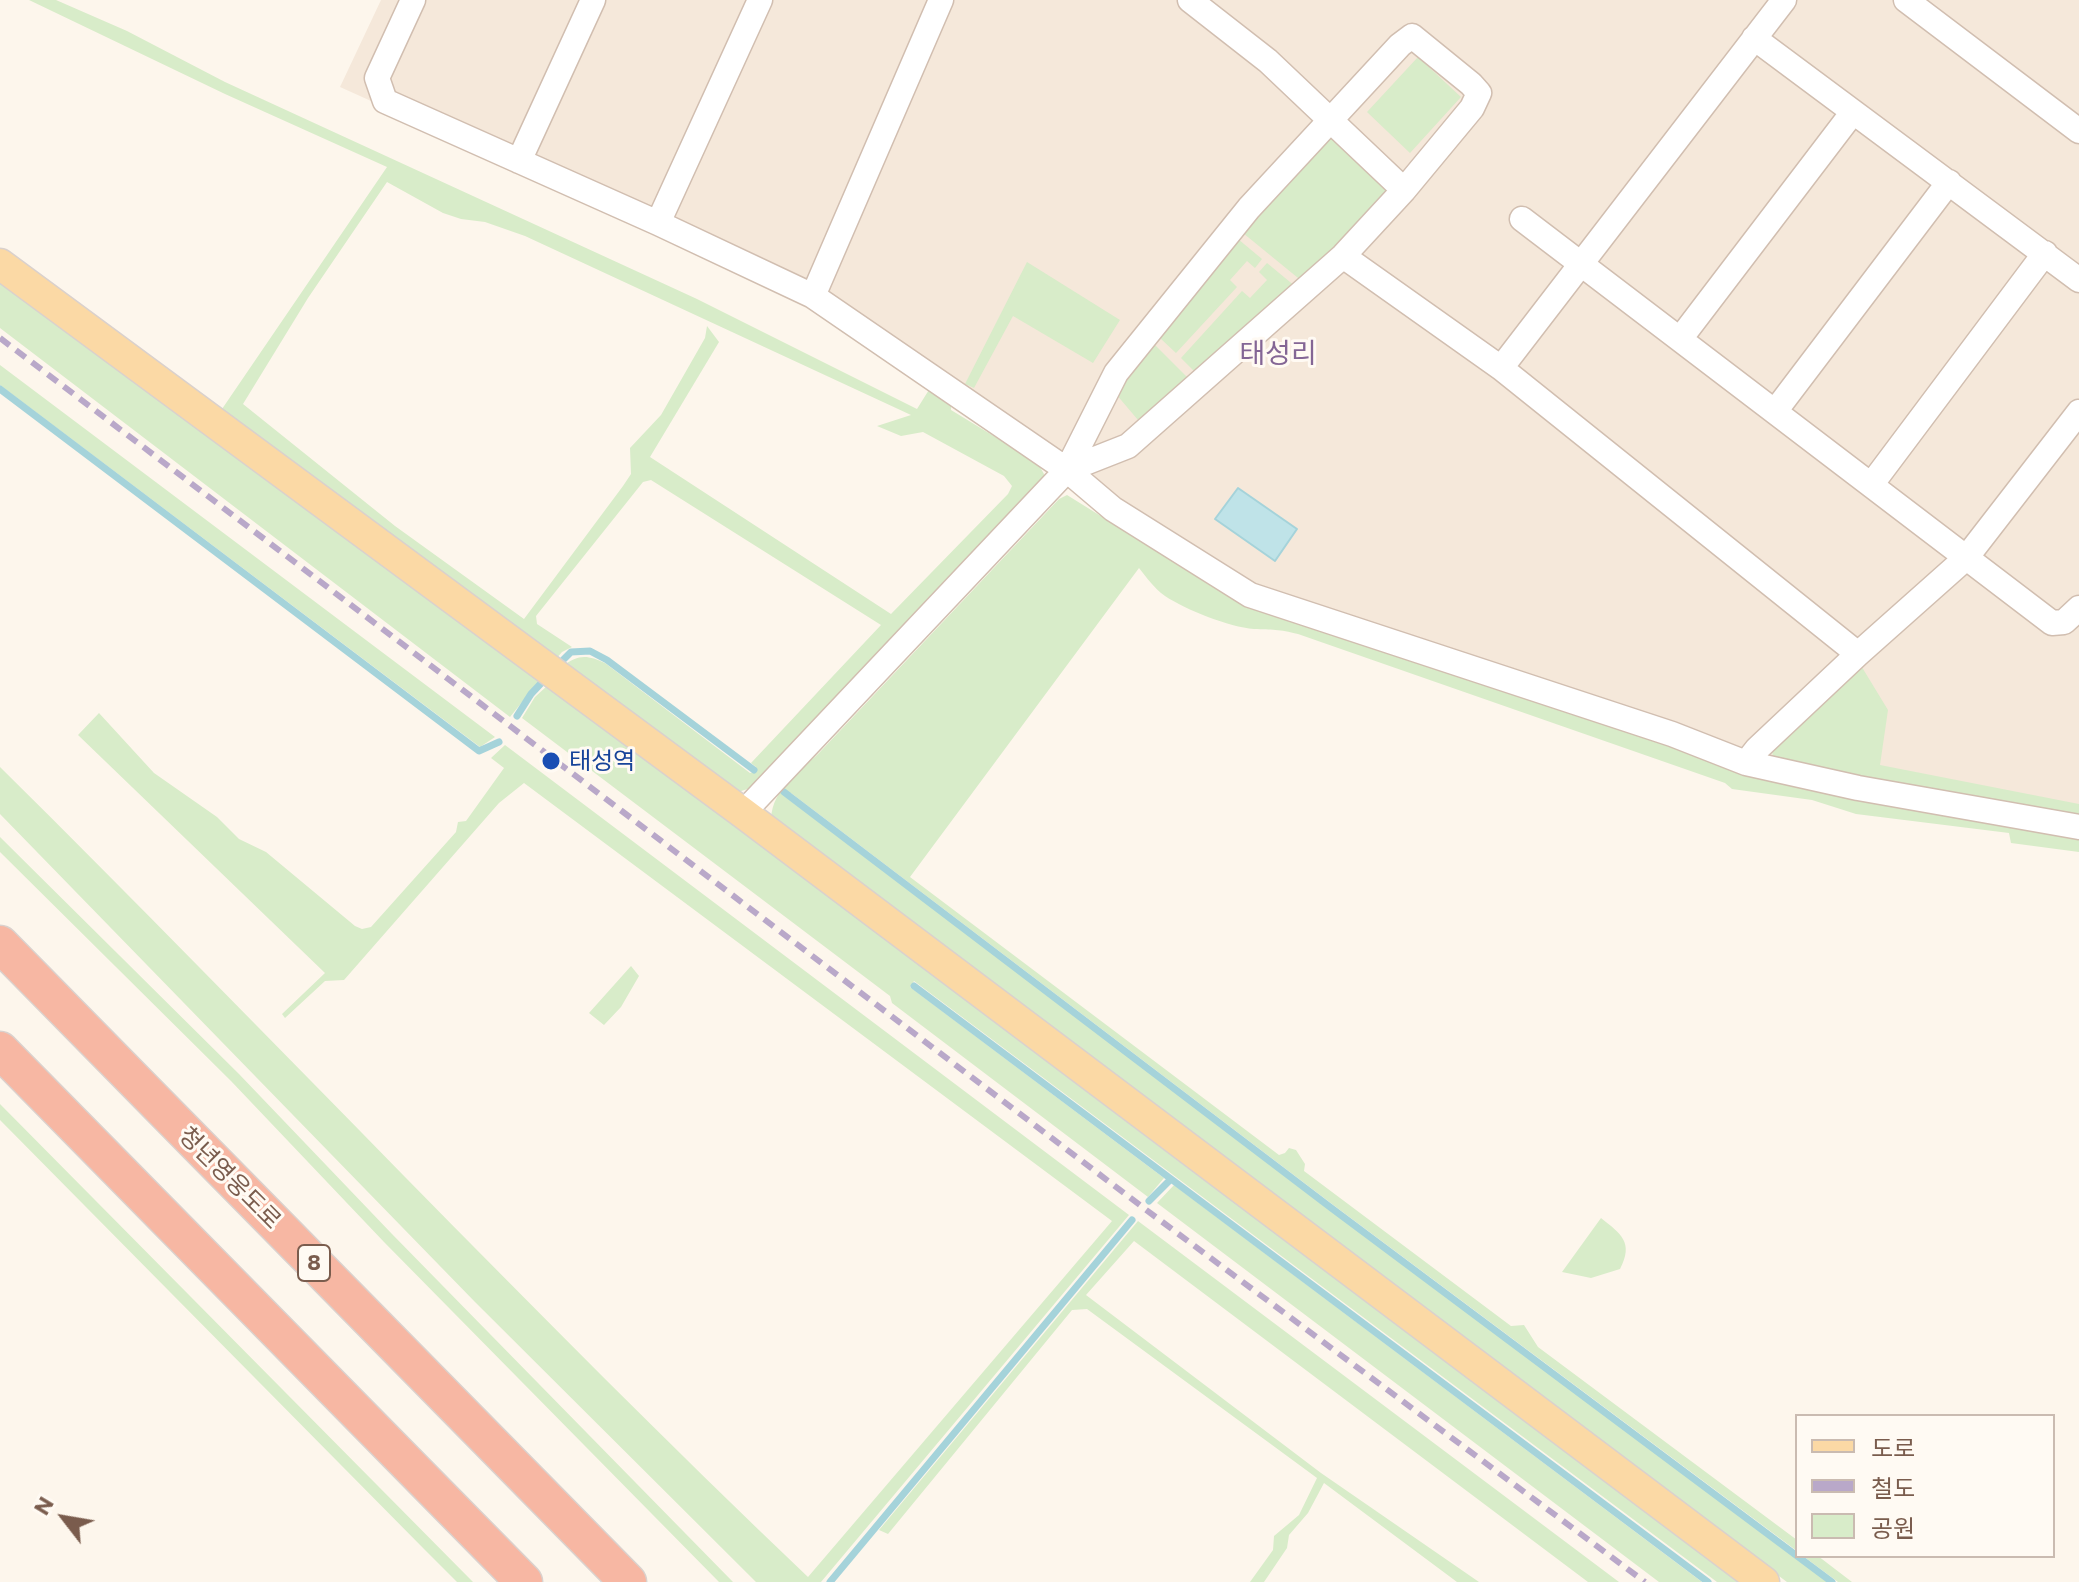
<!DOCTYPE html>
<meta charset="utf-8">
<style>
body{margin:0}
#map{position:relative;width:2079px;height:1582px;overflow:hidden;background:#fdf6ec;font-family:Commissioner,"Noto Sans KR",sans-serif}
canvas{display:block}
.legend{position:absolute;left:1795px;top:1414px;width:260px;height:144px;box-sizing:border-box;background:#fffaf3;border:2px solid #cabbb1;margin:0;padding:10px 14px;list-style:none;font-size:24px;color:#7a5c4d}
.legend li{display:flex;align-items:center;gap:16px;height:40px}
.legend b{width:40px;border:2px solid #cabbb1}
.north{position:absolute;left:24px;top:1478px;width:80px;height:80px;-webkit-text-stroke:6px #fffaf3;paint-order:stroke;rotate:301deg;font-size:22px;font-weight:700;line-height:32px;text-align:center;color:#7a5c4d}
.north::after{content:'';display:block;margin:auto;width:28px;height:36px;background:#7a5c4d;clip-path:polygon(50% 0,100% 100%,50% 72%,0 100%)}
</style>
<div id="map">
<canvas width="2079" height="1582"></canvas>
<ul class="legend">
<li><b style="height:10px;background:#fbd9a5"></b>도로</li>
<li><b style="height:10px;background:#b9a8c9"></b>철도</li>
<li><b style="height:22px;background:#d8ecc9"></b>공원</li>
</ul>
<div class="north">N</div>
</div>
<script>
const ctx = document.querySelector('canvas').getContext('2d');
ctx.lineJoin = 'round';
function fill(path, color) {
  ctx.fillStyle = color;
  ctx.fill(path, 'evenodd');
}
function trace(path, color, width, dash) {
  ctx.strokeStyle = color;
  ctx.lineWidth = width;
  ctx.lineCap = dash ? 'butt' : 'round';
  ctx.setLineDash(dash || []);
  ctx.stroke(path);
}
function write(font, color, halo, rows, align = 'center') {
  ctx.font = font + ' Commissioner,"Noto Sans KR",sans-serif';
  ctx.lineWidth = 6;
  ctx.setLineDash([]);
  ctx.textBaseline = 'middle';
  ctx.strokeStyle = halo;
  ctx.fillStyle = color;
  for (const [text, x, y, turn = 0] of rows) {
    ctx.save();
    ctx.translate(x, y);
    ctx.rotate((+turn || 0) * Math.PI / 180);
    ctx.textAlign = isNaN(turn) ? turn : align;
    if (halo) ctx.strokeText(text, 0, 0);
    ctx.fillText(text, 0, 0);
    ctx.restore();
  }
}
const residential = new Path2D(`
 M381,0H2079V819L1755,763L1232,589L826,306L340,87Z`);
const green = new Path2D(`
 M29,0H56L127,31L225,82L697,299L917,409L932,385L951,403V410L1038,463L1045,476L1043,482L754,787L738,792L563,666C578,654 588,655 605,663L750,773L756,771V767L751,763L881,625L651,480L643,482L536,616L537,624L572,647L562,652L556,659L222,409L387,167L225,94ZM387,182L443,213L461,219L485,222L525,236L911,415L877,426L901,436L923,432L1004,476L1012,486L1008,494L891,614L650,457L719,342L707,326L705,338L661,415L630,448L631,474L623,486L524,619L395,526L243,404L308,298Z
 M1418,57L1461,97L1410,153L1367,112Z
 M1328,135L1390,193L1303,282L1243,233Z
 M1238,239L1262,259L1255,268L1247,261L1230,280L1237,287L1176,353L1160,338Z
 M1027,262L1120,320L1093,363L1013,316L974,388L965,384Z
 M1267,263L1296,287L1195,372L1181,358L1242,291L1250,298L1267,280L1259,272Z
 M0,276L539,681L510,717L0,328Z
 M1155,345L1188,378L1138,420L1116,394Z
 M0,365L495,737L480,747L0,385Z
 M1067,495L1223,592L1763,779L1867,799L2079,834V852L2011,843L2009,833L1856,814L1812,800L1732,789L1725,783L1298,634C1279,629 1272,630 1254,629C1229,627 1186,610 1165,596C1154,588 1147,578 1139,568L910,877L1279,1155L1285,1153L1289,1148L1296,1150L1305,1164L1304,1171L1511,1326L1524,1325L1538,1347L1797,1540V1551L1332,1204L791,793L787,795L1157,1079L1829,1582H1787L1141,1100L771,819C773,788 798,773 819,753L1059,499Z
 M1860,664L1888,710L1880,765L2079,804V815L1842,776L1773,758L1772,749Z
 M548,685L1177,1160L1742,1582H1717L914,981L910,987L1164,1178L1148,1197L892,1003L890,996L522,718L535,697Z
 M99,713L154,773L217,817L239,839L266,852L355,926L362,929L371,927L456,832L458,822L466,821L504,768L491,758L505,745L1129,1215L821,1582H756L475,1302L0,814V767C271,1035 532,1314 808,1577L1112,1221L524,783L499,803L344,980L325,981L285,1018L282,1014L325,973L78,735Z
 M0,837L239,1074L392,1234L733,1582H719L384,1242L231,1081L0,852Z
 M631,966L639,976L621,1007L604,1025L589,1013Z
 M0,1104L473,1582H457L424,1549L0,1120Z
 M1174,1185L1702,1582H1659L1157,1203Z
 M1601,1218C1621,1234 1634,1242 1620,1269L1591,1278L1562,1272Z
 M1138,1221L1619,1582H1588L1134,1241L1086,1295L1321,1473L1479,1582H1457L1324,1483L1308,1513L1289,1535L1287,1548L1264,1582H1250L1273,1550L1274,1536L1299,1515L1317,1478L1087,1309L1072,1310L888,1534L879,1530Z
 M1803,1556H1818L1852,1582H1838Z`);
const water = new Path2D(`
 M1238,488L1297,529L1275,561L1215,519Z`);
const stream = new Path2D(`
 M0,389L479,751L499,742
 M558,665L571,652L590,651L607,660L754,770
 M517,716L531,694L547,677
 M784,792L1330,1207L1832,1582
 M914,986L1708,1582
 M1149,1201L1171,1179
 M830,1582L1132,1220`);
const minor = new Path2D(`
 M413,0L377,78L385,101L658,223L813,296L1067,470L1113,509L1250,595L1672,734L1746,763L1858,788L2079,827
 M1190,0L1268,61L1404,190
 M1906,0L2079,131
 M1754,38L2079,280
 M519,161L593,0
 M1522,219L2052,623L2064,622L2079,608
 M658,223L760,0
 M1343,256L1501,368L1858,654L1757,749L1746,763
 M813,296L941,0
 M1680,339L1853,112
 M1501,368L1784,0
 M1776,410L1949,182
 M1871,485L2045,253
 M1858,654L1966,558L2079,412
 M743,813L1067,470L1128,446L1343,256L1404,190L1472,108L1479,93L1471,84L1412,36L1400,45L1249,208L1116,373L1067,470`);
const major = new Path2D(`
 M0,264L743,813L1764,1582`);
const highway = new Path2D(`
 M0,944L628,1582
 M0,1050L524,1582`);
const rail = new Path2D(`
 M0,338L1145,1209L1645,1582`);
const markers = [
 [551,761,10,"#1a4fb4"]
];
const shields = [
 [314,1263,32]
];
const shieldNames = [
 ["8",314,1263]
];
const transitNames = [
 ["태성역",569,761]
];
const streetNames = [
 ["청년영웅도로",230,1178,45]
];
const quarterNames = [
 ["태성리",1278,354]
];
fill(residential, '#f5e8da');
fill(green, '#d8ecc9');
fill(water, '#bfe3e8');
trace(water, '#a5d3da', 2);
trace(stream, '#a5d3da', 7);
trace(minor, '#d1beb0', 27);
trace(major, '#dad1cd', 33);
trace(highway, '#dad1cd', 39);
trace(minor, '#fff', 24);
trace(major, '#fbd9a5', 30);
trace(highway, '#f7b7a3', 36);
trace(rail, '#b9a8c9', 6, [12, 8]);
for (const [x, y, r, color] of markers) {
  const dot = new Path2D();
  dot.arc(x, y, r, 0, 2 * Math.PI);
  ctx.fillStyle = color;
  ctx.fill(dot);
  trace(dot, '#fffaf3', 3);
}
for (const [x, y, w] of shields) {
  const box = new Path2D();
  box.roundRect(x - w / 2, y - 18, w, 36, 6);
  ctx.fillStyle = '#fffaf3';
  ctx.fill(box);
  trace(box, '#7a5c4d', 2);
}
write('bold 22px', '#7a5c4d', null, shieldNames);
write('24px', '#164399', '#fffaf3', transitNames, 'left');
write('24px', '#7a5c4d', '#fffaf3', streetNames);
write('28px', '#846695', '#fffaf3', quarterNames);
</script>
